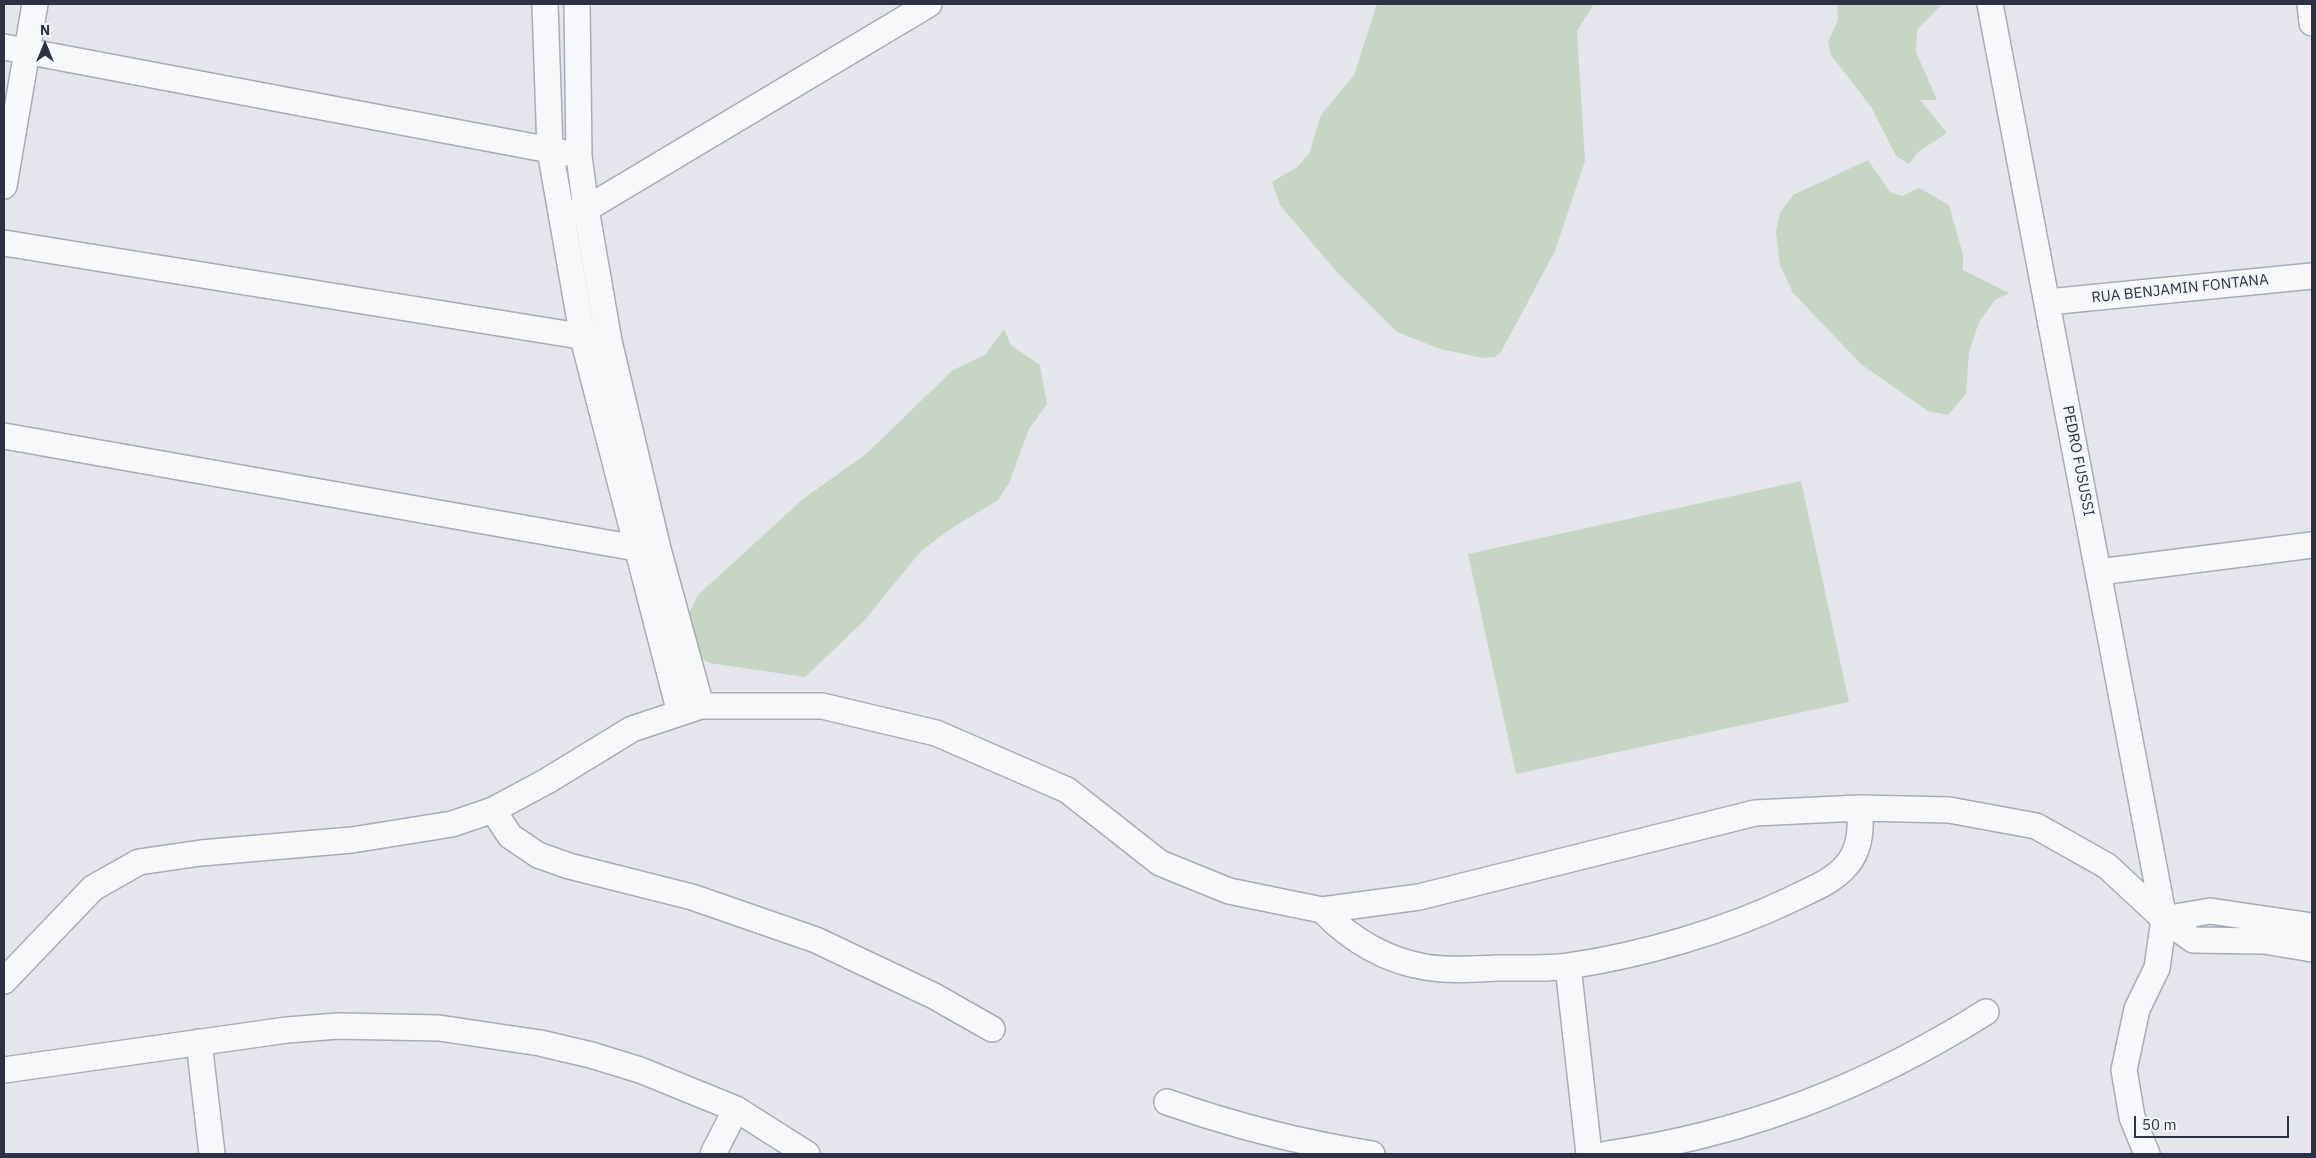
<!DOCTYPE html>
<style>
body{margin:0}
#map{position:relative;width:2316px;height:1158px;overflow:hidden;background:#e4e6ec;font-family:"IBM Plex Sans",sans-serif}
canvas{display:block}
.frame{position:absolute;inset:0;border:5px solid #2c3144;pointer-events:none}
.north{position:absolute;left:20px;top:20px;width:50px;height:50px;-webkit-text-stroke:4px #f4f5f9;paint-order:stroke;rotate:0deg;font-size:14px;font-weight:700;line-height:20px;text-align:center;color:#2c3144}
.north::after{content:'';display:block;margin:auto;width:18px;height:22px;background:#2c3144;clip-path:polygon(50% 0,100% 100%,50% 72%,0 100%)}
.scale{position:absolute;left:2134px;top:1116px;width:155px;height:22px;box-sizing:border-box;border:2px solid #2c3144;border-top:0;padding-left:6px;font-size:15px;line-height:18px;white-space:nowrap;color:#2c3144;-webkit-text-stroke:4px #f4f5f9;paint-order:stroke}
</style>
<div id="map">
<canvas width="2316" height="1158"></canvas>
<div class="frame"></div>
<div class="north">N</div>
<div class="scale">50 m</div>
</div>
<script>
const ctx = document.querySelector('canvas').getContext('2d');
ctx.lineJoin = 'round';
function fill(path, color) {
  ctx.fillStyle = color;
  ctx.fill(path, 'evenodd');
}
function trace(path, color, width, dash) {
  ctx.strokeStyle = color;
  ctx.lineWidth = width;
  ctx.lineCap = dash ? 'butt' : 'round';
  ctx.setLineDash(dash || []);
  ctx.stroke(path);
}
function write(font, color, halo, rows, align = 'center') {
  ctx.font = font + ' "IBM Plex Sans",sans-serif';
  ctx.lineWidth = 4.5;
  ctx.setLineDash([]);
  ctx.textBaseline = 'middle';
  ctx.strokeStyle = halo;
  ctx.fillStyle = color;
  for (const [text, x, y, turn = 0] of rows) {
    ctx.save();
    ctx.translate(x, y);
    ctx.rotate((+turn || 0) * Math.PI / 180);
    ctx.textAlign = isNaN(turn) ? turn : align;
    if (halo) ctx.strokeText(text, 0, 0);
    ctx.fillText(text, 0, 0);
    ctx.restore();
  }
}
const green = new Path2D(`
 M1377,4H1594L1577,31L1585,161L1555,251L1501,352L1495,357L1483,358L1440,349L1397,332L1335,270L1280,205L1272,182L1297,167L1309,154L1321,115L1354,75Z
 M1837,4H1942L1917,30L1916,52L1937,100H1920L1947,133L1918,152L1909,164L1896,156L1871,107L1831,55L1828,42L1838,20Z
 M1868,160L1890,192L1902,196L1919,188L1949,205L1963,255V270L2009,293L1995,300L1979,322L1969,352L1966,394L1948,415L1928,411L1862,365L1793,293L1780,265L1776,232L1780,213L1793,195Z
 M1004,329L1011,345L1040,365L1047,404L1029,429L1009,483L998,500L952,528L921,551L864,621L805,677L709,663L675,641L698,595L803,499L866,454L953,370L985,355Z
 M1801,481L1849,702L1516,774L1468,554Z`);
const minor = new Path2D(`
 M545,4L550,150L583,338L680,713
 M577,4L579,156L586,209L609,341L658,549L701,706
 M1990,4L2164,919L2157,968L2137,1009L2124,1070L2132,1117L2147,1154
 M2310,4L2312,23
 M4,47L566,153
 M4,186L35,4
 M571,213L586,209L929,4
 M4,243L598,339
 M2048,302L2312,276
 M4,436L636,548H651
 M2099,572L2312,545
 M493,810L510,836L538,855L569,866L692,897L816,940L934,996L992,1029
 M1322,910C1350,939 1384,960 1425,967C1449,971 1474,969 1497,968C1521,968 1546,969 1569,966C1642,955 1726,931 1792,899C1810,890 1830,883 1844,868C1860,852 1862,830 1859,808
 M2164,919L2210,911L2312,926
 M1568,966L1589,1154
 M4,981L93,888L139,862L201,853L352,840L452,824L493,810L547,781L632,729L701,706H822L936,733L1067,790L1160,863L1229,891L1322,910L1419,897L1755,813L1859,808L1949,810L2036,826L2107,866L2164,919L2193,940L2264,941L2312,949
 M199,1042L212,1154
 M4,1070L287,1030L338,1026L439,1028L540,1043L591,1055L640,1070L736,1109L807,1154
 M1167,1102C1235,1126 1302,1143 1372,1154
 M713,1154L736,1109
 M1607,1154C1746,1134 1867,1087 1986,1012`);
const streetNames = [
 ["RUA BENJAMIN FONTANA",2180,289,-6],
 ["PEDRO FUSUSSI",2078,461,79]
];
fill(green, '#c7d5c5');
trace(minor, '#a9acb6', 28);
trace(minor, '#f7f8fa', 25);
write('15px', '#2c3144', '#f4f5f9', streetNames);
</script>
